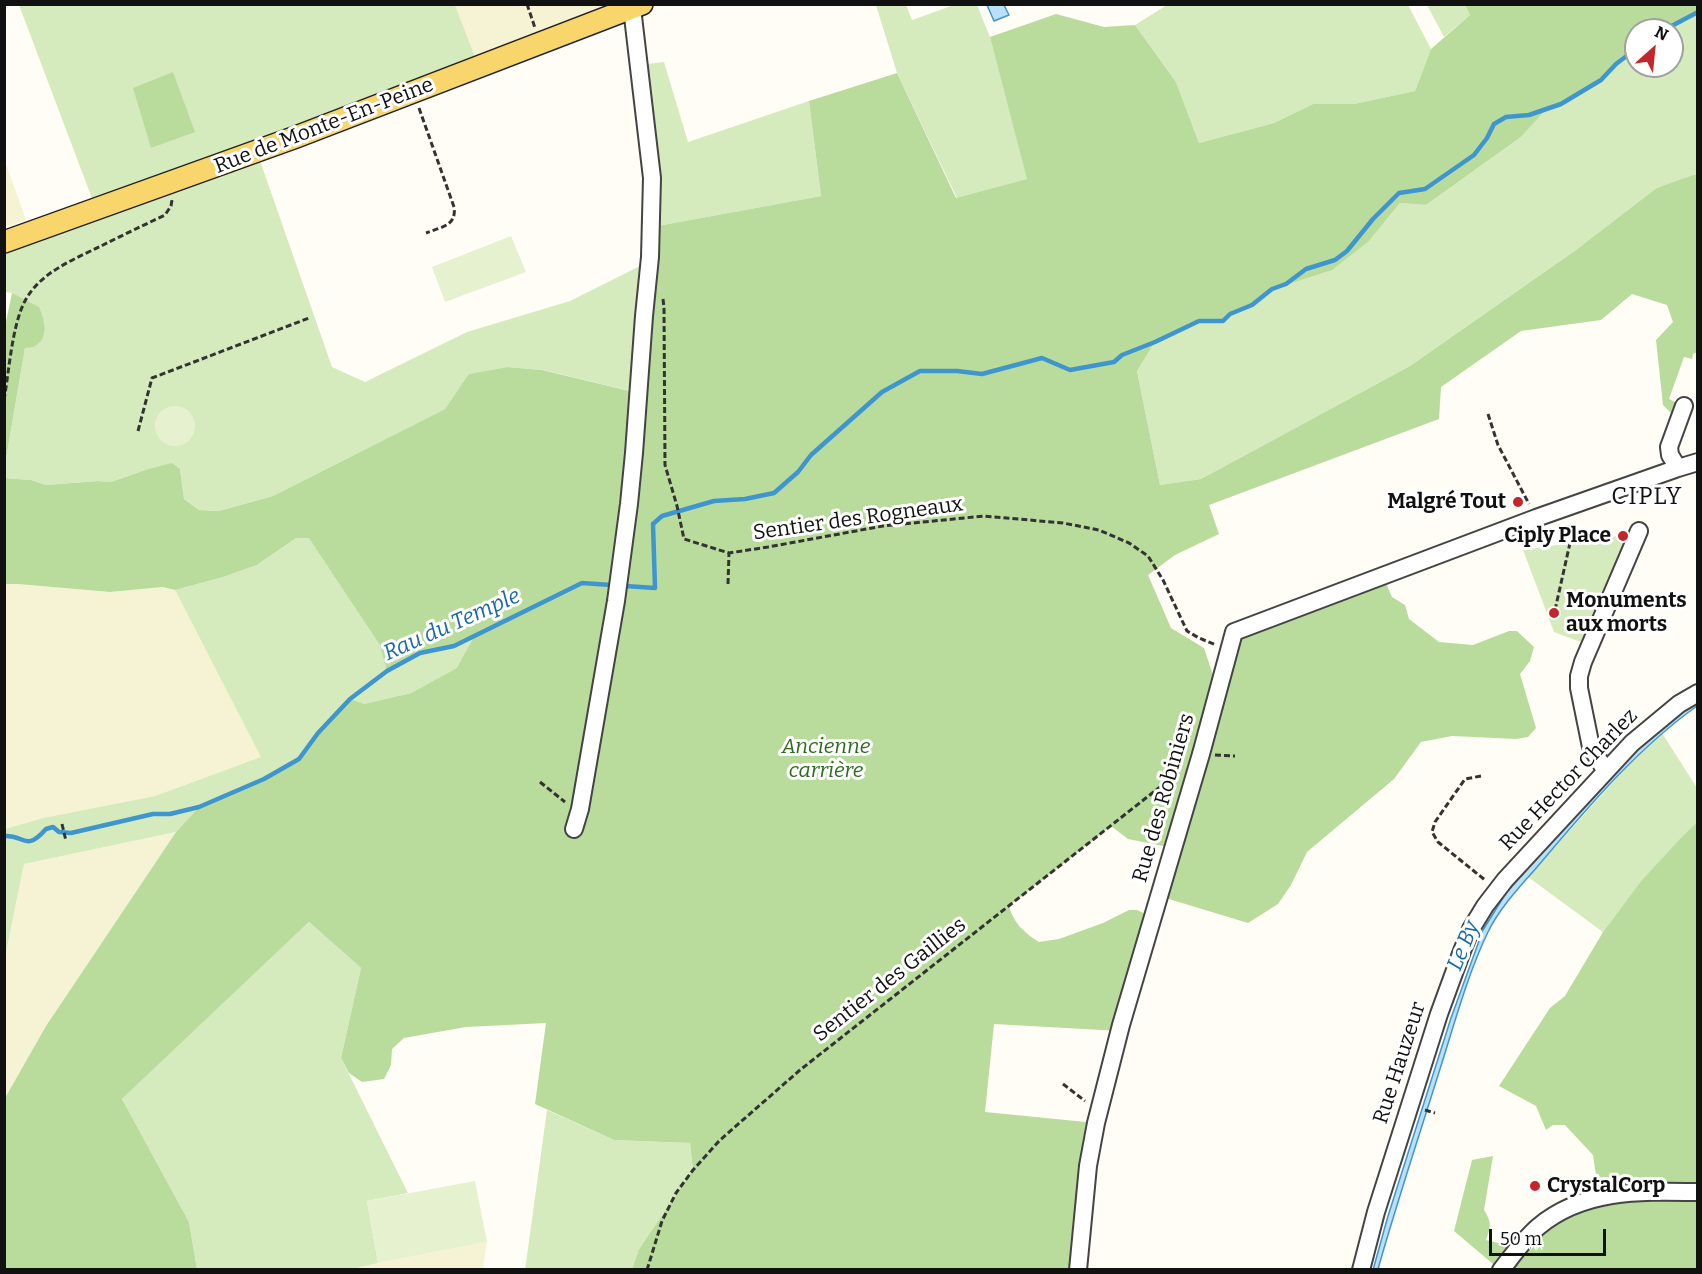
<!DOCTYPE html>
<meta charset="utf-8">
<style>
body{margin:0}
#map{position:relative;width:1702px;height:1274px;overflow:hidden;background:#fffdf5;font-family:Bitter,serif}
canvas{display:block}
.frame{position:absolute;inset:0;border:6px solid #111;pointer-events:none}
.north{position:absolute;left:1624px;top:18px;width:60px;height:60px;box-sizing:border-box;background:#fff;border:2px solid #a0a0a0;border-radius:50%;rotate:27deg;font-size:16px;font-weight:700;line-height:24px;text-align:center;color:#111}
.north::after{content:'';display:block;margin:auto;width:21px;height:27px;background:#c4262e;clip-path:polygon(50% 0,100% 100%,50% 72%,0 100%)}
.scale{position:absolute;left:1489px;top:1229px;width:117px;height:27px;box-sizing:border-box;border:3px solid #111;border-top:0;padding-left:8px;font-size:18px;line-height:21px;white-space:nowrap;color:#111;-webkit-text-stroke:4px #fff;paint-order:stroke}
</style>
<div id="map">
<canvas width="1702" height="1274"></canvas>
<div class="frame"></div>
<div class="north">N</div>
<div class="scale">50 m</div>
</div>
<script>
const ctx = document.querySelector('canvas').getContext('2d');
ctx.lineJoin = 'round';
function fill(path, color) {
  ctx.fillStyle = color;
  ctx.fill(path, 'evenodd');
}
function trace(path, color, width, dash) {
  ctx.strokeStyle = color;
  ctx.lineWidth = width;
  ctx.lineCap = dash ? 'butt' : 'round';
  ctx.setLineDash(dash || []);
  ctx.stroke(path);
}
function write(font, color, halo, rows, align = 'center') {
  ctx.font = font + ' Bitter,serif';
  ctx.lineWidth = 6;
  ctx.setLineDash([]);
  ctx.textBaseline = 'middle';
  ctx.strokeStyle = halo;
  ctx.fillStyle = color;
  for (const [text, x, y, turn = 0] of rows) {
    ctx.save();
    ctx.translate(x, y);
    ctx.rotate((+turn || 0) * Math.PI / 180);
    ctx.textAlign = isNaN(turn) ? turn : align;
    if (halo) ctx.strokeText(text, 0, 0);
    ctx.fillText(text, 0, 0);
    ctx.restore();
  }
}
const farmland = new Path2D(`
 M630,4L479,67L455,5Z
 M5,161L26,220L5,227H4Z
 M4,584H18L110,592L164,587L175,590L262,757L155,796L43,818L5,829Z
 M176,832L46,1026L5,1100V958L24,864Z
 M487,1242L483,1269L348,1270L378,1263Z`);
const green = new Path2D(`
 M19,5H455L479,67L257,152L332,367L365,382L467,332L570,301L644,264L639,393L543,370L507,367L470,374L445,409L273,496L219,511L199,510L184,499L180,469L145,470L111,482L98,481L46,485L31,480L5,478V465L25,348L12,293L5,292L4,242L96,209Z
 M876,5H906L912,20L954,5H977L990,37L1028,179L957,198L897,73Z
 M1167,5H1408L1431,49L1415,91L1354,104H1313L1274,123L1199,143L1176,82L1135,25Z
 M1427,5H1465L1470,15L1444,37Z
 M1695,13L1697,14V175H1693L1657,189L1576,250L1410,366L1201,479L1160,485L1137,371L1155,342L1199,321H1223L1230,314L1272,289L1369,241L1400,203L1426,205L1521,137L1545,111L1601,80L1616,64L1636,49V66H1672V30H1664Z
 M664,62L688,142L809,101L821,196L652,227L639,65Z
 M1632,534L1581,642L1554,632L1523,550Z
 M296,538H310L381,645L387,671L420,653L454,646L473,637L458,668L411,693L364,704L318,732L299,759L264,779L199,807L176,832L24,864L5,958V829L43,818L155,796L261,757L175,590L223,577L257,565Z
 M1662,733L1697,788V822L1644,878L1603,932L1528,877L1625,769Z
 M309,922L361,968L341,1058L408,1193L367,1201L378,1263L348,1270L197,1269L189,1222L122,1099Z
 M547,1110L614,1140L690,1143L693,1170L639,1249L632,1269L525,1270Z`);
const forest = new Path2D(`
 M1465,5H1697V14L1695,13L1664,30H1636V49L1616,64L1601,80L1561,104L1545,111L1521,137L1426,205L1400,203L1369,241L1332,270L1273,289L1252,305L1230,314L1223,321H1199L1155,342L1137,371L1160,485L1201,479L1410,366L1576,250L1657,188L1693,175H1697V352L1693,354L1692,359L1684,357L1669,399L1681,405L1678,414L1671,413L1663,405L1656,340L1673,322L1667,305L1632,294L1601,320L1521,331L1441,387L1439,419L1209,505L1219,534L1175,555L1148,575L1171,628L1204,648L1215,681L1234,632L1383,576L1392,597L1405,605L1409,619L1439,642L1473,645L1509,631H1517L1534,647L1530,661L1520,674L1536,728L1528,737L1516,739L1452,736L1421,742L1394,779L1307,852L1291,885L1278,904L1248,923L1159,896L1173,848L1128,839L1111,826L1009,906C1013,922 1024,933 1039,942L1059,939L1103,923L1129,910H1137L1152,917L1120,1031L994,1024L985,1112L1096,1123L1078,1269H632L639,1249L693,1170L690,1143L614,1140L535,1104L546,1023L466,1027L404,1038L392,1049L391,1065L384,1079L362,1082L349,1073L341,1058L361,968L309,922L122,1099L189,1222L197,1269H5L4,1100L46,1026L176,832L199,807L264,779L299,759L318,732L350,699L364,704L411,693L457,668L473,638L454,646L420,653L387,671L380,645L309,538H296L257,565L223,577L175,590L163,587L110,592L18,584H5V478L31,480L46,485L98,481L111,482L145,470L172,463L180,469L184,499L199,510L219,511L273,496L445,409L469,374L507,367L542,370L638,393L652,227L821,196L809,101L897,73L956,198L1027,179L990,37L1056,14L1104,27L1135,25L1176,82L1199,143L1274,123L1313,104H1354L1415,91L1431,49L1470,15Z
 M173,72L195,132L151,148L133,88Z
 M12,293L39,307C44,319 50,338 35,346C32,348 29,347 25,348L5,465L4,331Z
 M1697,822V1269H1499L1454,1231L1472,1160L1493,1156L1484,1210C1492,1223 1491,1226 1486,1240L1518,1248L1528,1237L1609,1194L1597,1182L1593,1155L1565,1125H1553L1546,1130L1536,1106L1499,1086L1550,1008L1565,996L1603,932L1642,880L1680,839Z`);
const pitch = new Path2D(`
 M511,236L526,272L445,302L432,267Z
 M155 426a20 20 0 1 1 40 0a20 20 0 1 1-40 0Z
 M475,1181L487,1242L378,1263L367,1201Z`);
const water = new Path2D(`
 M987,5H1004L1009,15L994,21Z
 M1697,699V706C1638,748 1590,805 1543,860C1524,883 1501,905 1488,932C1468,973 1454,1025 1440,1069C1419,1136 1397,1202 1378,1269L1373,1270L1388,1216L1451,1018L1483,930L1506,893L1620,765L1651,734Z`);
const stream = new Path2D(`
 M1664,30L1698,12
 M4,836C24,834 25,853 46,829L53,827L59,832L71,833L153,814H170L199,807L264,779L299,759L318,733L350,699L387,671L420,653L454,646L582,583L655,588L653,524L662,516L714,501L745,499L774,493L798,472L811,455L882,392L920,371H957L982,374L1042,358L1070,370L1114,362L1122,355L1155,342L1199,321H1223L1230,314L1252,305L1272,289L1286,284L1306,269L1335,260L1347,251L1373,219L1399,193L1425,189L1474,155L1487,138L1494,124L1506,117L1529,115L1561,104L1601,80L1616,64L1636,49`);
const path = new Path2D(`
 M527,4L535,28
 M419,108L454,207C457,226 441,227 426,233
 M663,299L664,308L665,465L677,506L684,539L729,553L768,547L883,526L984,516L1063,523L1099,530L1129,543L1148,556L1163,580L1187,631L1199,638L1216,645
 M4,400C9,372 12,325 25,301C40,272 75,259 103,245C123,235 144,225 165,215L171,206L172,200
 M1488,414L1498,445L1529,504
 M138,431L152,378L309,318
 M728,584L729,553
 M1555,610L1570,543
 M1215,755L1235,756
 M1481,776L1465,779L1435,822L1432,832L1438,842L1485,880
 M540,782L565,802
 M62,824L66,841
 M1063,1084L1085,1101
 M1425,1110L1435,1113
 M647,1270L662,1221L676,1193L693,1170L720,1140L800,1070L1179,772`);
const minor = new Path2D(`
 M1678,468L1670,455L1669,447L1684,406
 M1605,770L1591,747L1579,688V676L1583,662L1639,531
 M574,829L580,809L616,601L629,504L634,453L644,316L650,257L652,178L632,8
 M1078,1270L1088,1166L1096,1123L1121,1025L1201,754L1234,632L1536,518L1678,468L1698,462
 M1361,1270L1376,1212L1439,1014L1462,951L1471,929L1485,906L1505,880L1632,743L1679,704L1698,693
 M1501,1270C1513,1255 1524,1239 1538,1227C1583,1189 1641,1191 1698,1192`);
const major = new Path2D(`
 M4,242L296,137L642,4`);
const markers = [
 [1518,502,6,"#c4262e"],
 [1623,536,6,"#c4262e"],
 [1554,613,6,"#c4262e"],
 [1535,1186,6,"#c4262e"]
];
const streetNames = [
 ["Rue de Monte-En-Peine",324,126,-21],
 ["Sentier des Rogneaux",858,519,-8],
 ["Rue Hector Charlez",1569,780,-46],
 ["Rue des Robiniers",1164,798,-74],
 ["Sentier des Gaillies",890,980,-38],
 ["Rue Hauzeur",1400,1063,-72]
];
const poiNames = [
 ["Malgré Tout",1506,502],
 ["Ciply Place",1611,536],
 ["Monuments",1566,601,"left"],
 ["aux morts",1566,625,"left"],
 ["CrystalCorp",1547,1186,"left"]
];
const parkNames = [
 ["Ancienne",826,747],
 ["carrière",826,771]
];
const waterNames = [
 ["Rau du Temple",452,625,-24],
 ["Le By",1464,946,-68]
];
const quarterNames = [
 ["CIPLY",1647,497]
];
fill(farmland, '#f6f3d4');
fill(green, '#d5ebbd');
fill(forest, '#b9dc9c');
fill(pitch, '#e6f2cf');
fill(water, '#b9e0f7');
trace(water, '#3f96cf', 1.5);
trace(stream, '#3f96cf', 4.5);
trace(minor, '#444', 20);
trace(major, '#222', 24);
trace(path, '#333', 3, [6, 3]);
trace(minor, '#fff', 16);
trace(major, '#f9d66b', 21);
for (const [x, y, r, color] of markers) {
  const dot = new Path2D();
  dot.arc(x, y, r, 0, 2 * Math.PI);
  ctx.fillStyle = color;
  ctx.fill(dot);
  trace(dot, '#fff', 2);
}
write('21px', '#111', '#fff', streetNames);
write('bold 21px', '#111', '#fff', poiNames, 'right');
write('italic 21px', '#2f6b1f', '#fff', parkNames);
write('italic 22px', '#1768a6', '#fff', waterNames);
ctx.letterSpacing = '1.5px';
write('24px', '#111', '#fff', quarterNames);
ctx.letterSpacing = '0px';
</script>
